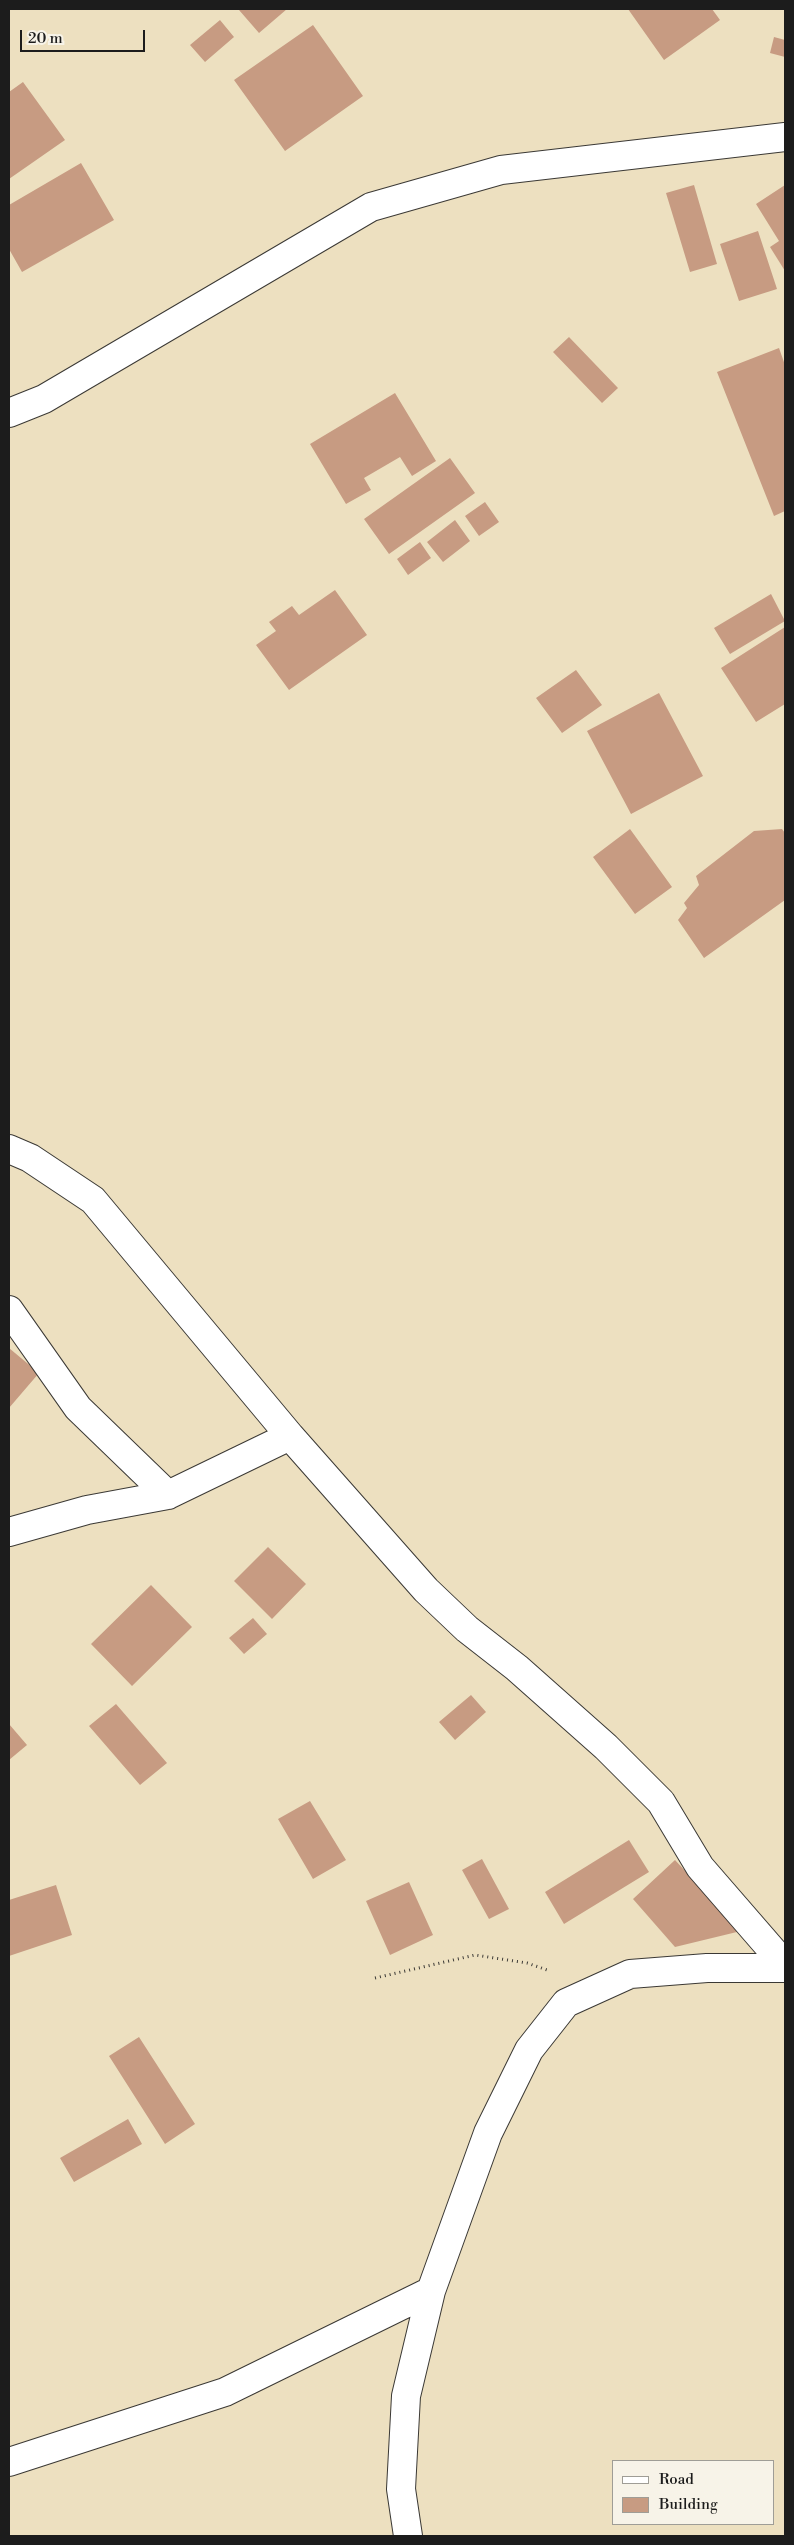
<!DOCTYPE html>
<style>
body{margin:0}
#map{position:relative;width:794px;height:2545px;overflow:hidden;background:#ede0c0;font-family:"Libre Bodoni",serif}
canvas{display:block}
.frame{position:absolute;inset:0;border:10px solid #1c1c1c;pointer-events:none}
.legend{position:absolute;left:612px;top:2460px;width:162px;height:65px;box-sizing:border-box;background:#f7f3e8;border:1px solid #9f9d96;margin:0;padding:6px 9px;list-style:none;font-size:15px;color:#1c1c1c}
.legend li{display:flex;align-items:center;gap:10px;height:25px}
.legend b{width:25px;border:1px solid #9f9d96}
.scale{position:absolute;left:20px;top:30px;width:125px;height:22px;box-sizing:border-box;border:2px solid #1c1c1c;border-top:0;padding-left:6px;font-size:15px;line-height:18px;white-space:nowrap;color:#1c1c1c;-webkit-text-stroke:4px #f7f3e8;paint-order:stroke}
</style>
<div id="map">
<canvas width="794" height="2545"></canvas>
<div class="frame"></div>
<ul class="legend">
<li><b style="height:6px;background:#fff"></b>Road</li>
<li><b style="height:14px;background:#c79b82"></b>Building</li>
</ul>
<div class="scale">20 m</div>
</div>
<script>
const ctx = document.querySelector('canvas').getContext('2d');
ctx.lineJoin = 'round';
function fill(path, color) {
  ctx.fillStyle = color;
  ctx.fill(path, 'evenodd');
}
function trace(path, color, width, dash) {
  ctx.strokeStyle = color;
  ctx.lineWidth = width;
  ctx.lineCap = dash ? 'butt' : 'round';
  ctx.setLineDash(dash || []);
  ctx.stroke(path);
}
const building = new Path2D(`
 M241,9H287L259,33L239,10Z
 M628,9H712L720,20L664,60Z
 M220,20L234,37L205,62L190,45Z
 M313,25L363,96L285,151L234,80Z
 M774,37L785,40V57L770,53Z
 M23,82L65,140L9,179V92Z
 M81,163L114,220L22,272L9,249V205Z
 M694,185L717,264L690,272L666,193Z
 M785,185V271L770,247L779,241L756,204Z
 M758,231L777,289L739,301L720,244Z
 M569,337L618,388L602,403L553,352Z
 M779,348L785,365V511L774,516L717,372Z
 M395,393L436,461L412,476L400,457L364,478L371,490L346,504L310,444Z
 M450,458L475,493L389,554L364,519Z
 M485,502L499,522L479,536L465,516Z
 M455,520L470,541L443,562L427,542Z
 M420,542L431,558L408,575L397,559Z
 M335,590L367,635L289,690L256,645L276,631L269,622L292,606L299,615Z
 M771,594L785,621L730,654L714,628Z
 M785,627V704L756,722L721,668Z
 M576,670L602,705L562,733L536,698Z
 M659,693L703,776L631,814L587,731Z
 M630,829L672,887L635,914L593,857Z
 M782,829L785,833V900L704,958L678,920L687,908L684,903L699,885L696,876L754,831Z
 M9,1348L39,1373L9,1408Z
 M268,1547L306,1584L272,1619L234,1581Z
 M151,1585L192,1627L132,1686L91,1644Z
 M253,1618L267,1634L244,1654L229,1638Z
 M471,1695L486,1712L455,1740L439,1722Z
 M116,1704L167,1763L140,1785L89,1726Z
 M9,1724L27,1745L9,1760Z
 M310,1801L346,1860L313,1879L278,1819Z
 M629,1840L649,1872L564,1924L545,1892Z
 M482,1859L509,1909L489,1919L462,1870Z
 M675,1860L741,1931L675,1947L633,1899Z
 M409,1882L433,1935L390,1955L366,1901Z
 M56,1885L72,1935L9,1956V1900Z
 M139,2037L195,2124L165,2144L109,2056Z
 M128,2119L142,2144L74,2182L60,2158Z`);
const path = new Path2D(`
 M375,1978L475,1955L527,1963L550,1971`);
const minor = new Path2D(`
 M9,413L44,399L371,207L501,170L785,137
 M9,1149L30,1158L93,1200L290,1436
 M9,1310L78,1408L168,1495
 M9,1532L87,1510L168,1495L290,1436L426,1590L467,1629L517,1668L606,1747L661,1802L700,1867L785,1965
 M9,2462L225,2392L431,2291
 M408,2536L401,2489L406,2396L431,2291L488,2133L529,2050L566,2003L630,1974L707,1968H785`);
fill(building, '#c79b82');
trace(minor, '#3b3935', 30);
trace(path, '#3b3935', 3, [1, 4]);
trace(minor, '#fff', 28);
</script>
